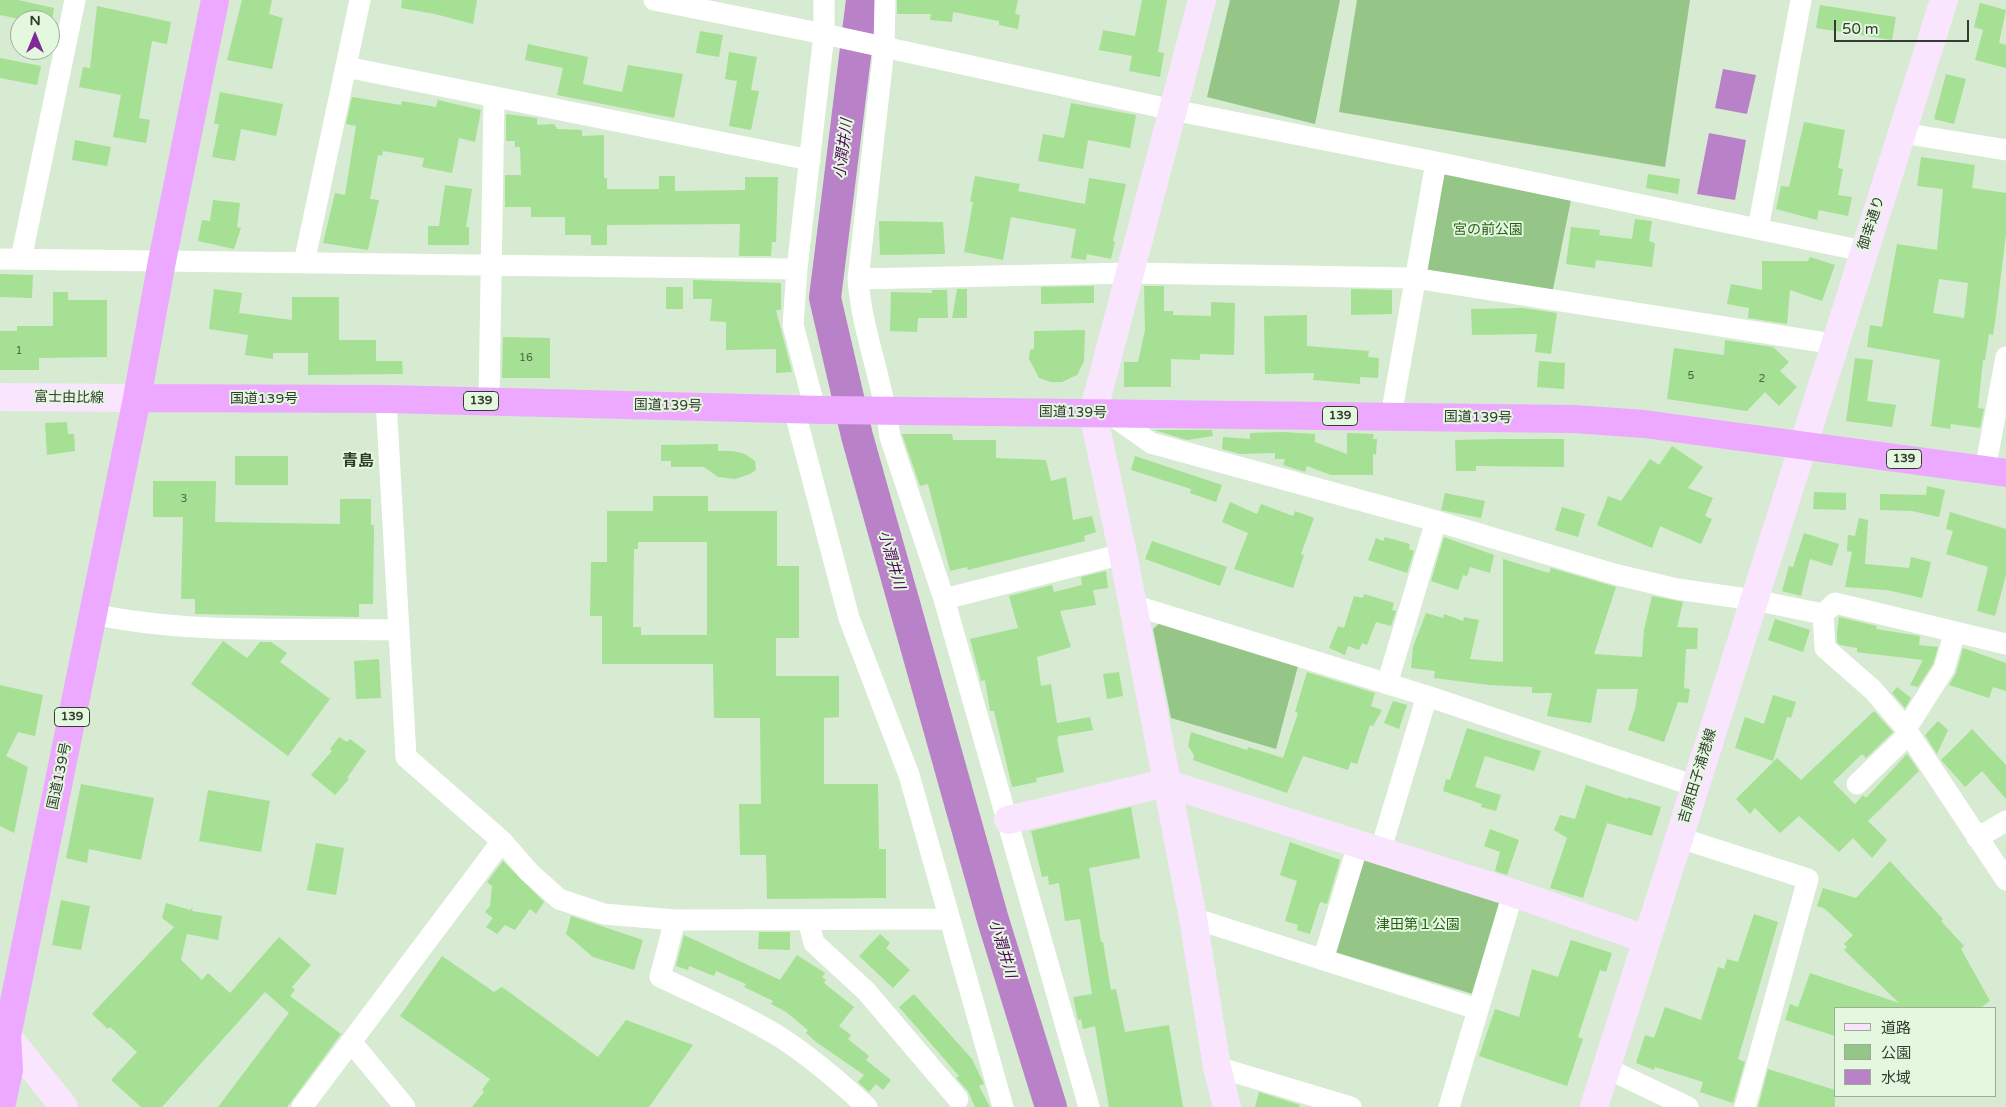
<!DOCTYPE html>
<meta charset="utf-8">
<style>
body{margin:0}
#map{position:relative;width:2006px;height:1107px;overflow:hidden;background:#d6ebd1;font-family:"Varela Round","Noto Sans JP",sans-serif}
canvas{display:block}
.legend{position:absolute;left:1834px;top:1007px;width:162px;height:90px;box-sizing:border-box;background:#e3f8de;border:1px solid #9dad99;margin:0;padding:6px 9px;list-style:none;font-size:15px;color:#343c32}
.legend li{display:flex;align-items:center;gap:10px;height:25px}
.legend b{width:25px;border:1px solid #9dad99}
.north{position:absolute;left:10px;top:10px;width:50px;height:50px;box-sizing:border-box;background:#e3f8de;border:1px solid #9dad99;border-radius:50%;rotate:0deg;font-size:14px;font-weight:700;line-height:20px;text-align:center;color:#343c32}
.north::after{content:'';display:block;margin:auto;width:18px;height:22px;background:#812996;clip-path:polygon(50% 0,100% 100%,50% 72%,0 100%)}
.scale{position:absolute;left:1834px;top:20px;width:135px;height:22px;box-sizing:border-box;border:2px solid #343c32;border-top:0;padding-left:6px;font-size:15px;line-height:18px;white-space:nowrap;color:#343c32;-webkit-text-stroke:4px #e3f8de;paint-order:stroke}
</style>
<div id="map">
<canvas width="2006" height="1107"></canvas>
<ul class="legend">
<li><b style="height:6px;background:#fae5ff"></b>道路</li>
<li><b style="height:14px;background:#95c587"></b>公園</li>
<li><b style="height:14px;background:#b981c7"></b>水域</li>
</ul>
<div class="north">N</div>
<div class="scale">50 m</div>
</div>
<script>
const ctx = document.querySelector('canvas').getContext('2d');
ctx.lineJoin = 'round';
function fill(path, color) {
  ctx.fillStyle = color;
  ctx.fill(path, 'evenodd');
}
function trace(path, color, width, dash) {
  ctx.strokeStyle = color;
  ctx.lineWidth = width;
  ctx.lineCap = dash ? 'butt' : 'round';
  ctx.setLineDash(dash || []);
  ctx.stroke(path);
}
function write(font, color, halo, rows, align = 'center') {
  ctx.font = font + ' "Varela Round","Noto Sans JP",sans-serif';
  ctx.lineWidth = 4;
  ctx.setLineDash([]);
  ctx.textBaseline = 'middle';
  ctx.strokeStyle = halo;
  ctx.fillStyle = color;
  for (const [text, x, y, turn = 0] of rows) {
    ctx.save();
    ctx.translate(x, y);
    ctx.rotate((+turn || 0) * Math.PI / 180);
    ctx.textAlign = isNaN(turn) ? turn : align;
    if (halo) ctx.strokeText(text, 0, 0);
    ctx.fillText(text, 0, 0);
    ctx.restore();
  }
}
const green = new Path2D(`
 M1230,0H1340L1315,124L1207,97Z
 M1357,0H1690L1665,167L1339,112Z
 M1440,169L1573,190L1552,294L1418,275Z
 M1162,621L1298,666L1276,749L1171,718L1153,629Z
 M1364,857L1502,899L1473,994L1335,952Z`);
const water = new Path2D(`
 M1723,69L1756,75L1747,114L1715,108Z
 M1709,133L1746,140L1735,200L1697,194Z`);
const river = new Path2D(`
 M862,0L825,298L857,436L993,920L1051,1107`);
const building = new Path2D(`
 M0,0H18L54,8L52,20H24L0,15Z
 M242,0H272L269,14L283,18L272,69L227,60Z
 M402,0H477L473,24L435,14L401,8Z
 M897,0H1018L1015,14L1020,15L1018,29L999,25V21L953,12L952,22L930,20L931,14H897Z
 M1142,0H1167L1158,52L1164,53L1160,77L1129,71L1132,56L1099,50L1103,30L1135,36Z
 M1980,3L2006,10L1999,43L2006,45V68L1975,60L1983,30L1974,27Z
 M1820,5L1896,17L1892,40L1816,28Z
 M97,6L171,22L167,44L152,41L139,118L150,120L146,143L113,137L121,95L79,87L83,67L90,68Z
 M700,31L723,35L719,57L696,53Z
 M528,44L588,57L583,84L622,92L628,65L683,74L674,118L557,95L563,68L525,60Z
 M729,52L757,57L751,90L759,91L751,130L729,126L737,81L725,79Z
 M0,58L41,66L37,85L0,78Z
 M1946,74L1966,79L1954,124L1934,119Z
 M220,92L283,104L276,136L241,129L235,161L212,157L219,124H214Z
 M352,97L401,105L402,101L436,107L438,100L481,110L475,142L459,138L452,173L422,167L424,158L383,151L382,156L378,155L370,199L379,200L368,250L323,243L335,193L345,195L356,126L346,124Z
 M1071,103L1136,115L1130,148L1088,140L1083,169L1038,161L1043,134L1064,138Z
 M506,114L537,118V125L554,124L557,129L582,130V136L604,135V178H607V189H659V176H675V191L745,190V177H778L776,242H772L771,256H739L740,224L607,225V245H591V235H565V217H531V207H505V175H521L520,147H515V141H506Z
 M1804,122L1845,130L1838,168L1843,169L1838,195L1852,197L1848,216L1819,210L1817,220L1776,209L1781,186L1789,187Z
 M75,140L111,147L107,166L72,160Z
 M1921,157L1975,165L1972,188L2006,193V234L1996,315L1993,335L1989,334L1985,360H1983L1978,408L1984,409L1980,428L1951,424L1950,429L1931,426L1940,360L1867,347L1870,325L1882,327L1897,244L1937,250L1943,189L1917,186ZM1939,279L1968,283L1964,318L1933,313Z
 M1648,174L1680,179L1678,194L1646,188Z
 M975,176L1020,184L1018,191L1085,204L1089,178L1126,184L1113,241L1115,242L1111,259L1087,254L1086,260L1071,258L1076,229L1011,217L1003,260L964,252L973,202H970Z
 M445,185L472,189L466,227H469V245H428V226H439Z
 M213,200L240,203L237,227L241,228L234,249L198,241L202,220L210,221Z
 M1635,219L1652,221L1649,241L1655,243L1652,267L1596,260L1595,268L1566,264L1571,227L1600,230L1599,235L1632,239Z
 M879,221L943,222L945,254L880,255Z
 M1810,257L1835,265L1822,301L1790,290L1787,324L1748,318L1749,308L1727,304L1731,284L1762,290V261H1808Z
 M0,274L33,275L32,298L0,297Z
 M693,280L781,283V310H776L792,372L776,373V349L726,350V322L710,321L712,299H693Z
 M1094,286V303L1041,304V287Z
 M1144,286H1164V311H1173V315L1211,316V302L1235,303L1234,355L1200,354V360L1171,359V387H1124V362H1138L1145,330Z
 M666,287H683V309H666Z
 M214,289L242,293L239,313L292,320V297H339V340H376V361H402L403,374L308,375V353H273V359L245,355L248,335L209,329Z
 M957,289H967V318H952Z
 M1351,289L1392,290V314L1351,315Z
 M932,290H947L948,318H918L917,332L890,331L891,292L932,293Z
 M53,292H68V300H107V357L39,358V370H0V331H17V326H53Z
 M1523,308L1557,313L1551,354L1535,352L1537,334L1472,335L1471,309Z
 M1307,315V346L1369,351L1368,357L1379,358L1378,378L1360,377V384L1313,380L1314,373L1265,374L1264,316Z
 M1085,330L1084,361L1077,375L1062,382H1051L1039,378L1029,359L1030,350L1034,349V331Z
 M503,337L550,338V378H502Z
 M1725,340L1773,347L1789,362L1780,371L1797,387L1779,406L1765,392L1747,411L1667,399L1674,348L1724,355Z
 M1855,358L1873,360L1867,401L1896,405L1892,427L1846,421Z
 M1539,361L1565,363L1564,389L1537,387Z
 M67,422L68,434H74L75,451L47,455L45,423Z
 M1154,430H1212L1213,436L1187,440Z
 M1283,432L1315,434V442L1347,454V433L1374,434L1373,439H1377L1376,455L1373,454V475H1331L1307,466L1305,472L1283,465L1285,459H1275V453L1240,454L1222,449L1223,437L1250,439V433Z
 M902,434H952L953,440H996V458L1046,460L1051,481L1066,477L1073,520L1092,516L1096,532L1084,536L1085,541L968,570L967,567L950,571L928,484L920,486Z
 M1499,439H1564V467L1476,466V471H1456L1455,440Z
 M718,444V451H733L745,454L755,461L756,470L750,474L735,479L718,477L704,467H671V461H661V445Z
 M1672,446L1703,467L1688,488L1713,498L1705,516L1712,519L1701,544L1660,526L1652,548L1597,525L1608,496L1621,501L1650,459L1659,465Z
 M235,456H288V485H235Z
 M1135,456L1222,485L1216,502L1190,493L1191,489L1131,470Z
 M153,481H216L215,522L340,524V499H371V525H374L373,604H359V617L195,614V599H181L183,517H153Z
 M1927,486L1945,490L1939,517L1912,511L1880,510V494L1926,495Z
 M1814,492L1846,493V510L1813,509Z
 M1445,493L1485,501L1481,518L1441,510Z
 M653,496H708V511H777V566H799V638H776V676H839V717L824,718V784H878L879,849H886V898L767,899L766,855H740L739,804H761L760,718H714L713,664H602V616H590L591,562H607V511H653ZM638,542H707V635H641V627H633L634,549H638Z
 M1230,502L1257,514L1261,504L1293,516L1295,511L1314,518L1301,554L1304,555L1293,588L1234,569L1248,533L1222,522Z
 M1562,507L1585,514L1578,537L1555,530Z
 M1950,512L2006,529V575L1995,616L1977,611L1988,567L1946,554L1953,531L1946,529Z
 M1859,518L1868,520L1865,564L1909,568L1911,557L1931,562L1922,598L1887,590L1845,587L1852,552L1847,551L1848,535L1855,536Z
 M1804,533L1839,544L1832,566L1810,559L1801,596L1782,591L1789,566L1793,567Z
 M1385,537L1410,544L1409,549L1414,551L1407,573L1368,560L1376,538L1383,541Z
 M1444,537L1494,555L1490,573L1470,567L1467,576L1463,575L1458,590L1431,581Z
 M1152,541L1227,567L1220,586L1145,559Z
 M1503,559L1549,573L1551,568L1616,587L1594,654L1642,657L1644,630L1652,596L1683,602L1677,627L1698,628L1697,649H1686L1684,688L1690,689L1688,703L1678,702L1664,742L1628,730L1635,709L1638,689H1597L1591,723L1547,716L1552,693H1532V687L1489,685L1434,678L1435,671L1411,668L1413,647L1426,613L1443,618L1444,614L1463,621L1464,617L1479,620L1470,659L1503,662Z
 M1106,571L1108,588L1093,590L1096,605L1060,611L1071,647L1037,657L1041,686L1051,684L1057,723L1090,717L1093,730L1059,736L1057,739L1064,772L1036,778L1037,782L1012,787L994,711H990L985,680L981,681L970,639L1018,628L1009,596L1052,585L1054,592L1082,585L1081,577Z
 M1364,594L1394,603L1392,610L1396,611L1391,626L1376,622L1367,645L1362,643L1359,650L1348,646L1345,655L1329,648L1338,626L1344,628L1354,596L1363,598Z
 M1839,617L1877,626L1876,629L1920,636L1919,645L1938,647L1933,664L1918,687L1910,685L1923,660L1864,653L1857,652V648L1840,645L1837,642V632Z
 M1775,619L1810,630L1803,652L1768,640Z
 M223,641L247,658L260,642H271L287,653L280,662L330,699L288,756L191,684Z
 M1963,648L2006,663V691L1993,687L1989,698L1949,685L1956,673Z
 M379,659L381,698L356,699L354,661Z
 M1119,672L1123,696L1107,699L1103,674Z
 M1307,672L1375,693L1371,706L1382,710L1373,726L1370,725L1357,764L1351,762L1348,770L1303,756L1287,793L1193,760L1194,755L1188,746L1191,732L1247,750L1248,747L1283,758L1298,713L1295,712Z
 M0,685L43,695L35,736L18,732L6,756L28,767L14,833L0,826Z
 M1897,687L1911,698L1905,708L1892,693Z
 M1773,695L1796,702L1791,718L1787,717L1773,761L1735,748L1745,717L1764,724Z
 M1393,701L1407,705L1399,729L1384,723Z
 M1874,711L1893,732L1866,758L1862,754L1833,782L1855,804L1863,795L1866,798L1907,754L1919,771L1868,821L1887,840L1872,858L1853,838L1839,852L1799,816L1780,833L1755,808L1750,814L1736,799L1777,758L1801,780Z
 M1938,721L1948,730L1937,754L1925,735Z
 M1467,728L1541,751L1534,771L1485,756L1475,787L1501,795L1496,811L1481,807L1482,804L1443,791L1446,779L1450,780Z
 M1972,729L2006,765V799L1982,771L1965,787L1941,760Z
 M339,737L347,742L350,739L366,751L347,778L349,779L335,795L311,775L332,751L330,749Z
 M81,784L154,798L141,860L89,849L87,863L66,858Z
 M1586,785L1628,799V797L1661,807L1652,836L1607,823L1583,898L1550,888L1567,838L1554,830L1560,815L1575,819Z
 M208,790L270,801L261,852L199,841Z
 M1131,807L1140,858L1089,868L1101,942H1103L1111,990L1116,989L1125,1032L1169,1025L1183,1107H1109L1095,1026L1083,1029L1081,1019L1078,1020L1073,997L1092,994L1080,919L1065,921L1059,883L1049,885L1048,876L1042,877L1031,831Z
 M1490,829L1519,840L1507,875L1495,871L1500,852L1484,846Z
 M1290,842L1340,860L1327,904L1320,902L1310,934L1297,930L1298,925L1285,921L1297,881L1280,875Z
 M316,843L344,848L336,895L307,890Z
 M503,861L544,902L536,914L530,909L515,930L505,925L497,934L486,927L493,918L485,912L490,906L492,886L487,882Z
 M1890,861L1943,919L1941,921L1964,946L1961,949L1990,1001L1980,1008H1835V1036L1785,1020L1790,1004L1798,1007L1810,973L1899,1003L1844,950L1847,947L1844,944L1853,935L1825,909L1817,906L1823,888L1856,898Z
 M61,900L90,906L81,950L52,945Z
 M166,903L190,910L193,907L192,911L222,916L218,940L187,934L181,960L202,980L208,973L230,993L279,937L311,965L292,987L295,990L290,996L341,1034L287,1107H218L289,1013L265,992L162,1107H141L111,1080L137,1052L110,1027L108,1029L92,1014L174,927L162,918Z
 M1754,914L1778,922L1738,1059L1745,1062L1733,1103L1700,1092L1703,1082L1655,1067L1654,1070L1636,1063L1645,1035L1654,1038L1665,1007L1701,1020L1718,967L1724,969L1727,959L1738,962Z
 M571,916L643,940L634,970L593,957L566,934Z
 M759,932H790V950L758,949Z
 M880,934L890,943L886,948L910,970L893,988L859,956Z
 M684,935L780,980L797,955L825,973L822,977L826,980L824,983L854,1007L839,1026L851,1035L848,1039L869,1056L866,1060L891,1080L883,1090L876,1084L869,1092L858,1082L864,1075L816,1042L806,1033L808,1030L786,1012L771,1004L773,1001L744,987L746,984L716,971L714,976L689,966L688,970L676,966Z
 M1571,940L1612,953L1606,972L1600,970L1578,1037L1583,1039L1567,1086L1479,1056L1495,1009L1519,1017L1532,969L1558,977Z
 M442,956L494,992L502,987L598,1057L626,1020L693,1045L649,1107H472L484,1092L482,1090L490,1079L400,1016Z
 M914,994L972,1059L984,1084L979,1086L990,1107H975L968,1091L956,1078L959,1076L899,1007Z
 M1768,1069L1835,1090V1107H1758Z
 M1259,1092L1300,1105L1299,1107H1255Z`);
const street = new Path2D(`
 M654,0L824,34L1173,110L1436,162L1863,251
 M885,0L884,48L858,279C862,333 884,383 890,437L944,599L1089,1107
 M346,67L810,160
 M1902,133L2006,150
 M1758,229L1801,0
 M0,259L797,269
 M21,259L75,0
 M304,263L360,0
 M858,279L1129,273L1414,278L1834,344
 M386,399L406,757L502,841L529,872L559,899L604,914L675,920L949,919
 M489,401L494,98
 M794,409L849,618L909,775L1003,1107
 M815,409L793,325L797,269L824,34V0
 M1110,414L1151,443L1436,521L1614,574L1677,589L1754,600L1823,614L1835,603L2006,644
 M1391,416L1436,162
 M1985,470L2006,357
 M944,599L1123,554
 M1133,605L1427,696L1695,786
 M93,614C192,635 298,628 399,630
 M1823,614L1825,648L1873,690L1903,725L2006,880
 M1387,684L1436,521
 M1906,729L1944,669L1955,632
 M1857,784L1909,734
 M1680,838L1808,879L1745,1107
 M1977,838L2006,821
 M1380,852L1427,696
 M1193,918L1477,1009
 M675,920L660,977C701,996 742,1014 780,1037C811,1057 840,1082 867,1107
 M808,920L814,943L866,991L958,1099
 M1323,960L1358,845
 M352,1043L405,1107
 M1217,1067L1351,1107
 M1606,1068L1688,1107
 M302,1107L502,841
 M1449,1107L1513,893`);
const secondary = new Path2D(`
 M1202,0L1093,413L1123,554L1193,918L1217,1067L1227,1107
 M0,397L137,398
 M1008,820L1165,783L1513,893L1646,939
 M0,1027L64,1107
 M1594,1107L1944,0`);
const highway = new Path2D(`
 M137,398L386,399L825,410L1574,419L1644,424L2006,473
 M1,1107L9,1070L7,1036L137,398L162,261L215,0`);
const numberNames = [
 ["1",19,351],
 ["16",526,358],
 ["5",1691,376],
 ["2",1762,379],
 ["3",184,499]
];
const shields = [
 [481,401,35],
 [1340,416,35],
 [1904,459,35],
 [72,717,35]
];
const shieldNames = [
 ["139",481,401],
 ["139",1340,416],
 ["139",1904,459],
 ["139",72,717]
];
const streetNames = [
 ["御幸通り",1872,223,-72],
 ["富士由比線",69,398,1],
 ["国道139号",264,399],
 ["国道139号",668,406,1],
 ["国道139号",1073,413,1],
 ["国道139号",1478,418,1],
 ["国道139号",60,776,-78],
 ["吉原田子浦港線",1698,776,-73]
];
const parkNames = [
 ["宮の前公園",1488,230],
 ["津田第１公園",1418,925]
];
const waterNames = [
 ["小潤井川",844,149,-83],
 ["小潤井川",891,560,74],
 ["小潤井川",1002,949,73]
];
const quarterNames = [
 ["青島",358,462]
];
fill(green, '#95c587');
fill(water, '#b981c7');
trace(river, '#b981c7', 32);
fill(building, '#a5e094');
trace(street, '#fff', 21);
trace(secondary, '#fae5ff', 28);
trace(highway, '#eda8ff', 28);
write('11px', '#50654a', null, numberNames);
for (const [x, y, w] of shields) {
  const box = new Path2D();
  box.roundRect(x - w / 2, y - 9.5, w, 19, 4);
  ctx.fillStyle = '#e3f8de';
  ctx.fill(box);
  trace(box, '#343c32', 1);
}
write('bold 12px', '#343c32', null, shieldNames);
write('14px', '#343c32', '#e3f8de', streetNames);
write('14px', '#2a6017', '#e3f8de', parkNames);
write('italic 15px', '#50045f', '#e3f8de', waterNames);
write('bold 16px', '#2c3c27', '#e3f8de', quarterNames);
</script>
